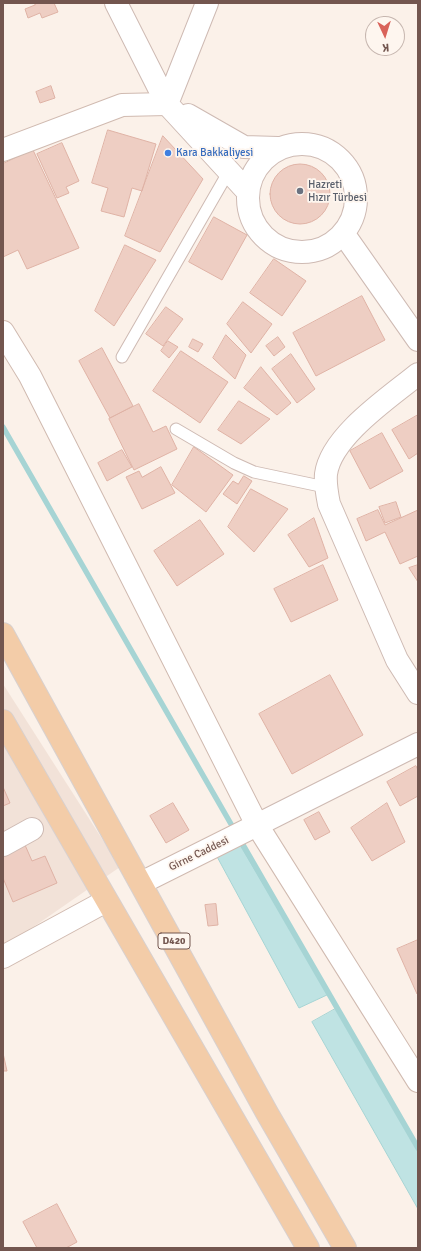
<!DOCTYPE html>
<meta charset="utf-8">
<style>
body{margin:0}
#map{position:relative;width:421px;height:1251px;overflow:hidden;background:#fbf1e9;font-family:Signika,sans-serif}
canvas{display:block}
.frame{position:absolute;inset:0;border:4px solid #73564f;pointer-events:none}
.north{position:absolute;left:365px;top:16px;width:40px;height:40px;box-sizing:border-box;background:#fef6ef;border:1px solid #c6b6af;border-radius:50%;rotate:176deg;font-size:11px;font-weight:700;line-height:16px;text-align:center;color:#73564f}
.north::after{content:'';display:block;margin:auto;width:14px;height:18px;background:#d9635a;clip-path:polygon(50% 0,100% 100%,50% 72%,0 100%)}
</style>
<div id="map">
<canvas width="421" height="1251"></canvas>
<div class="frame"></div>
<div class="north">K</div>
</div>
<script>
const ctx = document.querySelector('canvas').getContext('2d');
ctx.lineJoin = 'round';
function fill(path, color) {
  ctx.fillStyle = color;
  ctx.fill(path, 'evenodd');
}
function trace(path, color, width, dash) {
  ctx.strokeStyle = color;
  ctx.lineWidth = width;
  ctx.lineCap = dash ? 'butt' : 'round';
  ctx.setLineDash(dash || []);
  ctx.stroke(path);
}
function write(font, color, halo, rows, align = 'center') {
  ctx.font = font + ' Signika,sans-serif';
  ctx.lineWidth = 3.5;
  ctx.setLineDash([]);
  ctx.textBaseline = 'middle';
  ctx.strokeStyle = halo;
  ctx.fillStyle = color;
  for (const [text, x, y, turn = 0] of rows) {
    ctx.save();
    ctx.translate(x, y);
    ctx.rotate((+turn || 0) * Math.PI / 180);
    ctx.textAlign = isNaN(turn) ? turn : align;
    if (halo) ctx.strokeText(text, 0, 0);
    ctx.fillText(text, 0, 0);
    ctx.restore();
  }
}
const residential = new Path2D(`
 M3,684L120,867L3,948Z`);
const water = new Path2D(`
 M237,840L329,994L299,1008L215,853Z
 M337,1008L418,1151V1209L312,1022Z`);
const stream = new Path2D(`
 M3,427L235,831
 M239,838L418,1148`);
const building = new Path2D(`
 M34,3H54L58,12L42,18L40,13L28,18L25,9L35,5Z
 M51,86L55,98L40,103L36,92Z
 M108,130L156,144L142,191L132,188L124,217L101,211L108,188L92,183Z
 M163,136L203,179L160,252L125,236Z
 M62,143L79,181L66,187L69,193L57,198L37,154Z
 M33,150L79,248L27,269L18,250L3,257V164Z
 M270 194a30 30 0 1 1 60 0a30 30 0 1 1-60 0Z
 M214,217L247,235L222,280L189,262Z
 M125,245L156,260L114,326L95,311Z
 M274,259L306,281L282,316L250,293Z
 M362,296L385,340L316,376L293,333Z
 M243,302L272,324L251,353L227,324Z
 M166,307L183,319L163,346L146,334Z
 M226,335L246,355L235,379L213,358Z
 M278,337L285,347L274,356L266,346Z
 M193,339L203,344L198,352L189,347Z
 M168,341L178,347L169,358L161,351Z
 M102,348L133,406L110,418L79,361Z
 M181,351L228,382L200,423L153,391Z
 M291,354L315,389L297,403L272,369Z
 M261,367L291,403L277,415L244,388Z
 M239,401L270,419L241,444L218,430Z
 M139,404L153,432L166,426L177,449L134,470L109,419Z
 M418,415V453L409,459L392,430Z
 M382,433L403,471L370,489L350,451Z
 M194,447L233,475L206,512L172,485Z
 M122,450L132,467L107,481L98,463Z
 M161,467L175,493L142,509L126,477L139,471L142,477Z
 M244,476L252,481L237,504L223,494L233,481L238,484Z
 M251,489L288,509L254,552L228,527Z
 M396,502L401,517L385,523L379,507Z
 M378,510L385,525L418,510V556L400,564L385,532L366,541L357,519Z
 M314,518L328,558L309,567L288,535Z
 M200,520L224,554L177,586L154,551Z
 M323,565L338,600L291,622L274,589Z
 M418,565V582L409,568Z
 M330,675L363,735L292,774L259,714Z
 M416,766L418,770V796L400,806L387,782Z
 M3,787L10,803L3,806Z
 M173,803L189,830L166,843L150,816Z
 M387,803L405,842L372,861L351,828Z
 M319,812L330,832L315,840L304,820Z
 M25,845L32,861L45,856L57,883L13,902L3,878V854Z
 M216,904L218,925L208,926L205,905Z
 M418,940V994H417L397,949Z
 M3,1053L7,1071H3Z
 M57,1204L77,1242L66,1248H37L23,1222Z`);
const lane = new Path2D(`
 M122,357L229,171
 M176,429L234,463L254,472L325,487`);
const street = new Path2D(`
 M116,3L167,104L247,191
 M167,104L207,3
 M188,115L244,147L278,148
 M248 198a54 54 0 1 1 108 0a54 54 0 1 1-108 0Z
 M343,233L418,340
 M418,374C390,397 331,436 326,474C325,484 327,494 329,504L397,660L418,693
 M257,825L418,744
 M3,845L32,829`);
const secondary = new Path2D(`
 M3,150L122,105L167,104
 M3,332L30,376L257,825L418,1081
 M141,883L257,825
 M3,957L106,901`);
const primary = new Path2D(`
 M3,634L267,1113L345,1248
 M3,721L308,1248`);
const markers = [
 [168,153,4,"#3f7fe0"],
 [300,191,4,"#6b7280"]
];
const shields = [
 [174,941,32]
];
const shieldNames = [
 ["D420",174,941]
];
const shopNames = [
 ["Kara Bakkaliyesi",176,153]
];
const worshipNames = [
 ["Hazreti",308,185],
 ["Hızır Türbesi",308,198]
];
const streetNames = [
 ["Girne Caddesi",199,854,-26]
];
fill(residential, '#f2e2d8');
fill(water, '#bfe3e3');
trace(water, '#a6d4d4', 1);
trace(stream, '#a6d4d4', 5.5);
fill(building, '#eecec3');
trace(building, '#dfb2a5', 1);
trace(lane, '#cebab3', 13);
trace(street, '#cebab3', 24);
trace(secondary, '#d0bab0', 24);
trace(primary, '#d8d0ce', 24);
trace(lane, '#fff', 11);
trace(street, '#fff', 22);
trace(secondary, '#fff', 22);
trace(primary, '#f3cca8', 22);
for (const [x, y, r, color] of markers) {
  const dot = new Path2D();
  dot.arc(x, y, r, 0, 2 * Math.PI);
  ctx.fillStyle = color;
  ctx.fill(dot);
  trace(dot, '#fef6ef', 1.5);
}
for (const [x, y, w] of shields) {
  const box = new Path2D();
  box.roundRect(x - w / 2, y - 8, w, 16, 3);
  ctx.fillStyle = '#fef6ef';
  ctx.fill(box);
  trace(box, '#73564f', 1);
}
write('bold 10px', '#73564f', null, shieldNames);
write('11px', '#366cbe', '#fef6ef', shopNames, 'left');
write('11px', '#5b616d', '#fef6ef', worshipNames, 'left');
write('11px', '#73564f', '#fef6ef', streetNames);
</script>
